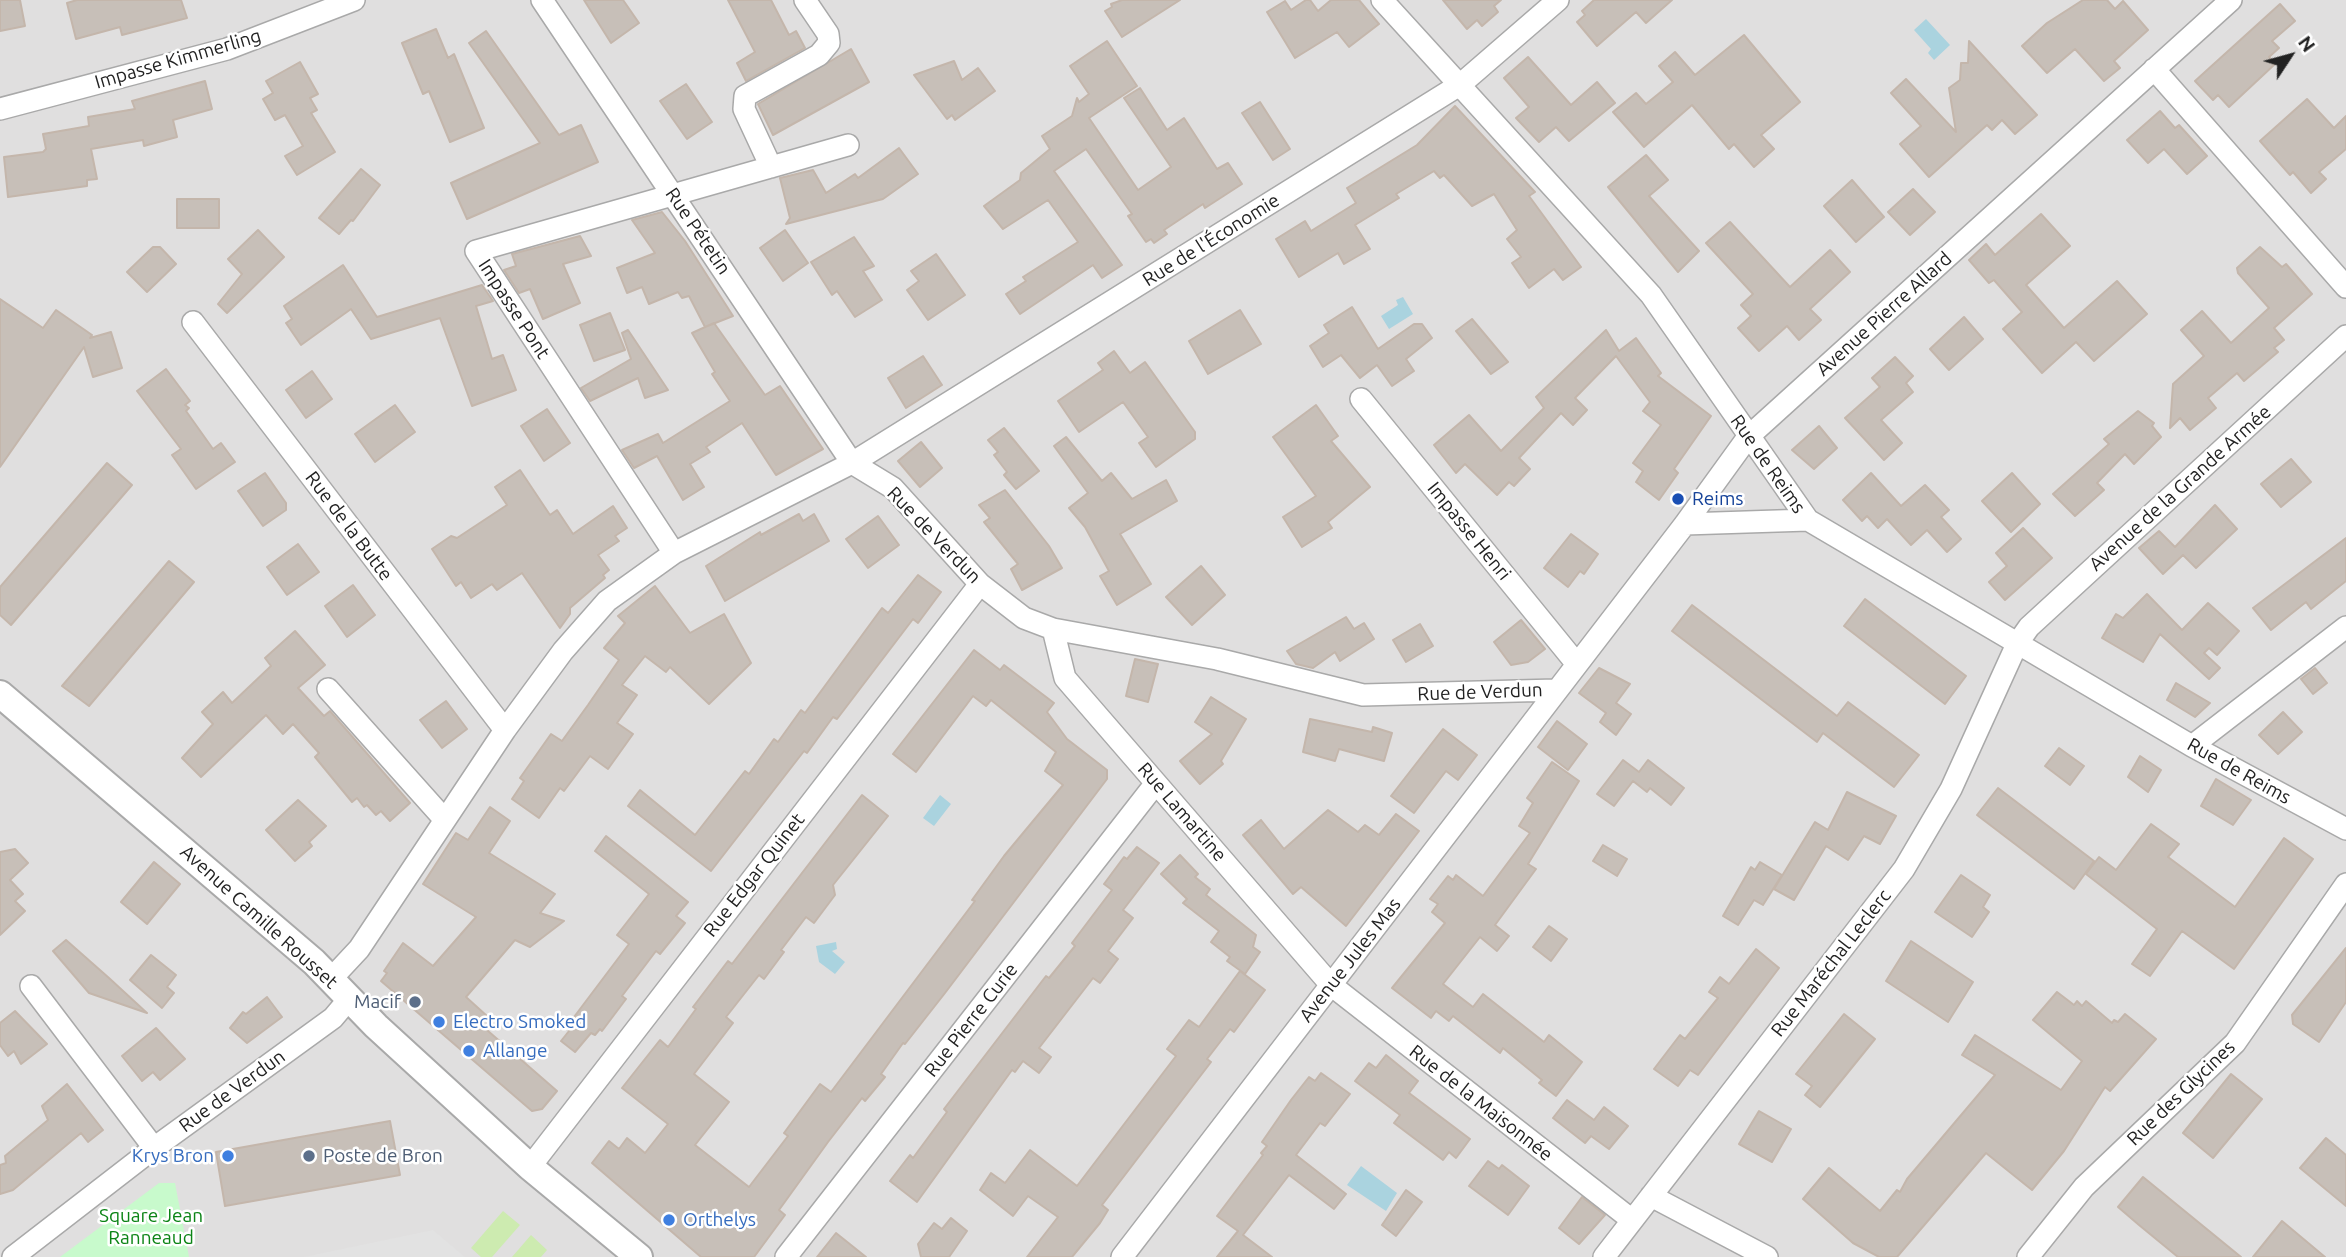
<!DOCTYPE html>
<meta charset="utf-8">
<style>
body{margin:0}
#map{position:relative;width:2346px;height:1257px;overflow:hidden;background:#f2efe9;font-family:Ubuntu,sans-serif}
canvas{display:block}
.north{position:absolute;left:2255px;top:21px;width:70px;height:70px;-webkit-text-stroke:5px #fff;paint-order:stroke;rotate:54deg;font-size:19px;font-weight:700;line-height:28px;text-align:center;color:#222}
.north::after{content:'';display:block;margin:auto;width:24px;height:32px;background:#222;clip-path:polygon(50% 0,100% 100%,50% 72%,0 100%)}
</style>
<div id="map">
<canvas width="2346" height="1257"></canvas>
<div class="north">N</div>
</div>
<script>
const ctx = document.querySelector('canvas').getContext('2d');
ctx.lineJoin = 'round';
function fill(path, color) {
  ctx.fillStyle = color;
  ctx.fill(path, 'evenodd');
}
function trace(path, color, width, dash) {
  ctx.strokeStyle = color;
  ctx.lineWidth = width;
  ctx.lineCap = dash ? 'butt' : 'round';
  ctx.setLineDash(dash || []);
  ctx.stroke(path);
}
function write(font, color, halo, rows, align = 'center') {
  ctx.font = font + ' Ubuntu,sans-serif';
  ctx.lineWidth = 5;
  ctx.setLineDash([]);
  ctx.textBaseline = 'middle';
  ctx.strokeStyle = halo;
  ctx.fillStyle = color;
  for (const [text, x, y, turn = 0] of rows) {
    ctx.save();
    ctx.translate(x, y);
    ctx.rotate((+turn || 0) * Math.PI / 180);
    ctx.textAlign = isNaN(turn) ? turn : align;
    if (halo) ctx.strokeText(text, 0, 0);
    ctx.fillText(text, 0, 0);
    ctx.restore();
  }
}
const residential = new Path2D(`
 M0,0H2346V1257H0Z`);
const grass = new Path2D(`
 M503,1211L520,1225L492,1257H481L471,1248Z
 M531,1235L547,1250L541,1257H512Z`);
const park = new Path2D(`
 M159,1183H175L189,1257H60Z`);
const parking = new Path2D(`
 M433,1230L465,1257H304Z`);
const water = new Path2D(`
 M1926,19L1950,45L1934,60L1928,53L1931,49L1914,30Z
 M1403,297L1413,314L1389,329L1381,316L1398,305L1396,300Z
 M940,795L951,804L934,826L923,818Z
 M836,942L837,949L832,951L845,962L835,974L819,962L816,946Z
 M1361,1166L1397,1193L1386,1211L1347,1185Z`);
const building = new Path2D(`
 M0,0H20L25,26L0,31Z
 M77,0H181L187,18L122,35L120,27L76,39L67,3Z
 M584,0H623L639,23L611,43Z
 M728,0H771L789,35L796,31L805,48L746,81L737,63L755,52Z
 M1122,0H1180L1122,37L1105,11L1112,7L1111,4Z
 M1306,0H1310L1318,11L1331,0H1359L1379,24L1349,47L1337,32L1295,58L1267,12L1285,1L1291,10Z
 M1443,0H1501L1494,6L1498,12L1482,26L1477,20L1467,29Z
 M1594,0H1672L1646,23L1636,12L1597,46L1577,22L1585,15L1582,11Z
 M2083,0H2107L2115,9L2123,1L2148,30L2114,61L2120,68L2104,81L2075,49L2047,73L2022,46L2047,23Z
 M2280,4L2295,21L2272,41L2279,48L2269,57L2275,64L2229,107L2218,95L2213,100L2195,81Z
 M436,29L448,58L454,54L484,128L450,142L429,91L423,94L402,43Z
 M486,31L559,135L581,125L598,162L467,219L451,183L540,143L469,43Z
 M1744,35L1800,102L1761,135L1774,149L1754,167L1734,144L1729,149L1692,105L1644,147L1613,112L1636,93L1646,104L1673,82L1659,66L1675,52L1695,75Z
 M1107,41L1137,86L1089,118L1138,190L1171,167L1124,98L1140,88L1167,130L1184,118L1217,169L1228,163L1242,184L1205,208L1203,204L1164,230L1167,234L1154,243L1151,239L1146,242L1128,216L1132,214L1086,149L1054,171L1122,265L1102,278L1093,265L1020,314L1006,294L1026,281L1023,277L1078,242L1048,200L1003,229L984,206L1020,180L1021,173L1050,149L1042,136L1072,116L1077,98L1079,102L1089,94L1070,66Z
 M1969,41L2037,115L2015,134L2002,120L1992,130L1987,125L1929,177L1900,144L1921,126L1891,93L1906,79L1956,132L1949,88L1960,80L1961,63H1968Z
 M851,49L869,82L773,135L758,104Z
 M1528,57L1571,105L1597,82L1615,103L1569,141L1556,127L1539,142L1516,118L1529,107L1504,78Z
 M954,61L962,80L978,68L995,91L955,120L952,115L947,119L914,75Z
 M300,62L318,94L310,98L317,110L311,113L335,152L297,175L285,156L303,146L285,115L275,120L263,99L273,93L266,81Z
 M205,81L212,109L173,120L177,137L144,146L143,140L91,149L97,179L87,180V186L8,197L4,157L43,152L46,149L43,134L89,126L88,117L135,109L132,101Z
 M686,84L712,122L687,139L660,101Z
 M2307,99L2334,128L2346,116V149L2319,172L2326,179L2311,193L2293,172L2290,175L2260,141Z
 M1260,102L1290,149L1273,160L1242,113Z
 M1455,106L1535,192L1529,196L1581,267L1563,280L1554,269L1529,288L1512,263L1521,257L1507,239L1517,230L1494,194L1472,206L1444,175L1440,178L1434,171L1396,194L1399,198L1355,225L1370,249L1344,264L1338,253L1299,277L1276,239L1305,221L1311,231L1356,203L1347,188L1417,145Z
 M2160,111L2175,128L2179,125L2207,156L2187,174L2164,149L2148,163L2127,140Z
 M899,148L918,174L883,199L786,224L790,218L780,178L813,170L826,193L855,174L858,178Z
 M1646,155L1668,180L1649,196L1699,251L1678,272L1608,187Z
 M361,169L380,185L353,221L351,220L339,234L319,218Z
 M1852,180L1884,217L1856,242L1824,206Z
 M1913,189L1935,212L1910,235L1888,212Z
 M177,199H219V228H177Z
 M662,212L685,241L733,316L705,327L689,296L682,298L678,292L649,304L642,287L627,293L617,268L655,253L632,220Z
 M2041,214L2070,246L2026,285L2064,328L2117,281L2147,314L2094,361L2076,342L2042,373L2003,329L2022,312L1994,280L1989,283L1969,260L1986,244L1995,255Z
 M1730,222L1790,287L1830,250L1850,272L1810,309L1821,320L1799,340L1787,326L1759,351L1738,328L1751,316L1741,305L1753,294L1706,243Z
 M258,230L284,257L227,313L218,304L242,274L228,259Z
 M785,230L808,263L783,281L760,248Z
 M580,236L591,256L563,264L580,303L543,319L530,289L519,293L504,270L516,266L512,254Z
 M854,237L874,266L863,271L882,300L855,317L837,291L832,295L811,262Z
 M153,247H160L176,264L147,292L127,272Z
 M2260,247L2282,267L2286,264L2312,294L2274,328L2284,340L2274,348L2278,352L2244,381L2237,373L2208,398L2216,408L2190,430L2180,418L2170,428L2173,384L2204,356L2181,330L2202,311L2231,343L2269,308L2238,273L2237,268Z
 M936,254L965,295L928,320L907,290L919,281L911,271Z
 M343,265L377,317L482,285L493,301L476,306L492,359L503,355L516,390L472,406L440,318L371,339L351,309L301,345L286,323L292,319L284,306Z
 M0,299L43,328L56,310L92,335L90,338L111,332L122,368L93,377L84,347L0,467Z
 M1352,307L1378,349L1414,324H1422L1432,338L1406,359L1414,371L1392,386L1377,365L1360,378L1341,355L1323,367L1310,346L1329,333L1324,325Z
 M1240,310L1261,344L1208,374L1189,341Z
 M610,313L625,350L594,361L580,325Z
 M1964,317L1983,339L1949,370L1930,349Z
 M1472,319L1508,362L1491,374L1456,331Z
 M714,323L765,395L780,386L823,449L776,475L742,423L706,447L710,452L690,464L704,487L683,500L657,456L634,468L622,450L658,434L663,443L730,401L712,374L715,372L692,333Z
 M628,330L668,390L645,398L638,378L590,401L581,388L631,359L622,333Z
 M1606,330L1619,351L1636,338L1661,373L1658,376L1711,416L1674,469L1678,473L1659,500L1636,482L1643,471L1633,463L1661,425L1643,411L1650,402L1616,356L1575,398L1587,410L1573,425L1561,413L1519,458L1530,469L1514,486L1509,482L1497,495L1465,464L1456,473L1434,445L1469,415L1501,451L1544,408L1536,397Z
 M1114,351L1130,373L1145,362L1195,432V439L1156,467L1139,443L1148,437L1123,402L1079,432L1058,401L1103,370L1098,363Z
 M923,356L942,385L906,408L888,378Z
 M1895,357L1913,376L1906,383L1913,392L1881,420L1902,443L1884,460L1845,418L1880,387L1872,378Z
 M166,369L190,401L185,405L189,408L186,411L213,449L221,443L235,462L196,489L172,455L181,449L137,391Z
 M312,371L332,399L306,418L286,390Z
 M395,405L415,432L375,462L355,434Z
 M1316,405L1338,436L1331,441L1370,487L1328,522L1332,528L1302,547L1283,517L1316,496L1273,437Z
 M547,409L570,443L544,461L521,426Z
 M2138,411L2154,423L2152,426L2161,437L2134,464L2125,454L2097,483L2104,490L2075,516L2053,494L2109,444L2104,439Z
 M1819,426L1837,448L1814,469L1792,450Z
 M1004,428L1039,471L1016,489L1004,475L1007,472L994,455L998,452L988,440Z
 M1066,437L1102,481L1111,473L1132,499L1166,480L1177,501L1120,534L1151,584L1117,605L1100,576L1109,571L1085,527L1069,508L1088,493L1054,446Z
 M921,442L942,468L920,487L898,461Z
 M2291,459L2311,482L2281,507L2261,484Z
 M107,463L132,485L11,625L0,615V587Z
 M520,470L550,515L557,510L573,534L613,506L627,528L615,536L619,541L598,555L609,570L603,575L605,578L570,608V614L560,628L522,573L497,590L492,584L471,598L461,582L456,586L432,549L451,536L457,538L507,505L495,487Z
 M265,473L286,503V510L263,526L238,491Z
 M1871,473L1901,506L1925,485L1949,510L1941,517L1961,539L1947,552L1927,530L1911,545L1887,519L1878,528L1867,516L1862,521L1843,500Z
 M2012,473L2040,504L2011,532L1982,501Z
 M1005,490L1049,546L1062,568L1022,590L1011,569L1018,564L984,522L990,518L979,505Z
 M2215,505L2237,529L2196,568L2183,555L2163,574L2139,548L2159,531L2175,547Z
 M799,514L803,521L814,514L829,541L725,601L706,566L760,532L761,535Z
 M878,516L899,545L868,568L846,539Z
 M2023,528L2052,558L2005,600L1989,582L2007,566L1996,553Z
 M1571,534L1598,554L1584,574L1580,571L1568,587L1544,568Z
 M2346,538V581L2311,609L2306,602L2271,630L2253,608Z
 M298,544L319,572L287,595L267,567Z
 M169,561L194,582L89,706L62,686Z
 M1201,566L1225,595L1192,625L1166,597Z
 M918,575L941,592L918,623L913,619L837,719L833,717L807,753L804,751L711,871L628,806L640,790L695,835L745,771L749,774L774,739L778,742L801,710L805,713L882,608L888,613Z
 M353,585L375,615L347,637L325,606Z
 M655,586L690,633L724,614L751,663L709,704L670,667L666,672L645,656L622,685L637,695L617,723L633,734L608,769L590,756L564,791L560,788L539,818L512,799L524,781L520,778L551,734L562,741L588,705L619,660L604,648L625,623L618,616Z
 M2147,594L2182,630L2208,603L2239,631L2217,655L2209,648L2204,653L2220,668L2209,679L2160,634L2143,662L2102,638L2116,614L2123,618Z
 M1865,599L1966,676L1945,704L1844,626Z
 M1692,605L1837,716L1848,702L1919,755L1894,787L1823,733L1817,742L1672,631Z
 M1346,617L1354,629L1364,623L1374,639L1340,661L1335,652L1313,668L1296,664L1287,651Z
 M1521,620L1545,649L1528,662L1511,665L1494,642Z
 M1420,624L1433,646L1406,662L1393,640Z
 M295,631L325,665L298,688L324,716L330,711L410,803L390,821L381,811L376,815L367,805L364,807L357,798L352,802L315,757L319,753L293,724L283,734L266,715L201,777L182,758L213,724L202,712L223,692L232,703L271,666L265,658Z
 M974,650L1000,670L1004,665L1054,703L1047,712L1067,739L1107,770V779L945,993L905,1044L903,1043L881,1074L885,1077L865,1101L862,1098L828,1142L779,1210L785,1215L754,1257H701L592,1163L609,1141L619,1149L627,1138L645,1153L668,1124L622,1088L660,1040L668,1047L696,1009L693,1007L728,961L732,964L862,795L888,816L833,885L835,895L814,923L806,917L781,950L784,952L764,979L759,975L726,1017L733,1023L694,1074L729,1102L695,1145L749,1187L788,1136L784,1133L820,1084L831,1092L975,901L972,900L1004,856L1063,785L1045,771L1056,752L991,700L986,706L973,696L916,772L893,754Z
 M1135,659L1158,664L1148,702L1126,696Z
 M1599,668L1630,684L1616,703L1631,714L1616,735L1600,722L1606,713L1579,693Z
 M2315,668L2327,683L2313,694L2301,679Z
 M2176,683L2210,703L2195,717L2167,700Z
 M1211,697L1246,719L1221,761L1223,764L1200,784L1180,761L1212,734L1195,722Z
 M446,701L467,729L442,748L420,720Z
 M2283,712L2302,732L2278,754L2259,735Z
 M1310,719L1372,732L1373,727L1392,733L1384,761L1339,749L1335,761L1303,752Z
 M1557,721L1587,744L1568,770L1538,747Z
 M1443,729L1477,755L1458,780L1446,771L1414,813L1391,796Z
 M2059,748L2084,766L2070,785L2045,766Z
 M2140,756L2161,770L2148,792L2128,777Z
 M1623,760L1639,772L1648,760L1684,788L1671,805L1650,788L1647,792L1633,781L1614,806L1597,794Z
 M1552,762L1579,781L1528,864L1536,869L1495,925L1509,936L1497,951L1480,937L1443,984L1473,1007L1483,994L1544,1042L1549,1035L1582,1062L1556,1096L1539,1083L1542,1080L1503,1048L1500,1053L1453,1016L1449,1021L1436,1011L1431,1018L1392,988L1445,923L1432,912L1438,904L1430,899L1448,876L1453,880L1456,875L1483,896L1530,833L1519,826L1533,803L1527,798Z
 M2216,779L2251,800L2233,825L2201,806Z
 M1998,788L2094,861L2074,889L1977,815Z
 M1847,792L1896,816L1880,844L1864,836L1848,860L1826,846L1794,900L1774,889L1815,822L1828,830Z
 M298,800L326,826L309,842L312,846L295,861L266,830Z
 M490,807L510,821L489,853L555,894L540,913L564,921L530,947L515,940L466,997L487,1016L480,1024L557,1091L542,1109L532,1111L381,981L387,973L384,971L403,943L433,966L476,917L423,884L456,833L468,840Z
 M1328,810L1358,832L1365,825L1379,835L1396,814L1419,831L1346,926L1301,887L1293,894L1243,835L1261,820L1284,849Z
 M2151,824L2179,844L2168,857L2235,907L2284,838L2313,859L2234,969L2182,931L2150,976L2132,964L2157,929L2086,874L2099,857L2116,870Z
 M606,836L688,902L676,916L685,923L660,954L656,951L622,996L626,999L602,1031L600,1029L595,1035L591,1033L575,1052L561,1041L569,1031L568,1025L629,944L617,935L649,894L595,851Z
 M1603,845L1627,859L1617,876L1593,861Z
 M1137,847L1159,863L1123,910L1133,918L1108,951L1118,959L1100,983L1093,978L1039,1048L1051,1057L1039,1073L1023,1061L1015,1072L1012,1070L917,1202L890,1181L910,1155L913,1158L947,1112L944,1109L1046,976L1049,978L1075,946L1072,943L1112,890L1104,884L1124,857L1127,859Z
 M15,849L28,863L10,880L23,894L15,901L25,911L0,935V852Z
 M1180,855L1198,874L1195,877L1210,889L1206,895L1256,935L1253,947L1260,952L1245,974L1227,961L1230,957L1211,942L1219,931L1183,903L1187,899L1161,874Z
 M154,862L180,884L147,924L121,902Z
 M1760,862L1782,875L1763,905L1754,900L1738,925L1723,916L1751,867L1755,870Z
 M1961,875L1990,895L1983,907L1989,912L1972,937L1935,912Z
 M1549,926L1567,939L1551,961L1533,947Z
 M66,940L109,978L147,1013L89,993L53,951Z
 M1911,941L1973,982L1948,1022L1886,981Z
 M2346,948V1002L2319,1042L2293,1024L2292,1015Z
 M1756,949L1779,968L1698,1075L1690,1070L1678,1086L1654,1069L1680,1035L1685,1039L1718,998L1709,992L1720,977L1729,984Z
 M151,955L176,975L167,987L174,993L162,1008L130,980Z
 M1240,971L1265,990L1234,1032L1230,1029L1207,1059L1211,1062L1102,1205L1108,1210L1100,1223L1072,1257H1027L1058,1217L1028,1196L1013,1216L980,1190L991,1173L1005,1183L1030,1150L1077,1186L1176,1056L1167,1049L1189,1020L1199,1027Z
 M2057,992L2074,1005L2077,1001L2082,1006L2086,1001L2112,1023L2114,1020L2118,1022L2125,1014L2156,1039L2110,1091L2105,1087L2064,1151L2032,1190L1986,1153L1897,1257H1879L1853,1243L1803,1199L1829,1168L1880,1211L1897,1190L1900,1192L1907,1179L1995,1075L1962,1055L1975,1035L2061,1090L2082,1061L2033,1020Z
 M267,997L282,1017L247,1043L230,1028L243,1012L246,1014Z
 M15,1011L47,1044L21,1064L14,1051L8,1056L0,1045V1023Z
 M1844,1014L1875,1039L1820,1107L1805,1095L1812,1086L1796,1074Z
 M156,1028L185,1059L160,1080L153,1072L142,1081L122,1056Z
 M1386,1055L1418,1081L1409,1093L1470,1139L1456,1158L1449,1152L1443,1160L1394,1123L1400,1115L1355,1081L1369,1063L1376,1068Z
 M1321,1073L1350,1094L1325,1126L1320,1123L1296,1155L1346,1194L1334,1209L1289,1175L1243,1235L1272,1257H1217L1238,1231L1217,1216L1263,1155L1261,1153L1267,1146L1262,1142L1291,1100L1309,1077L1315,1081Z
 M2231,1074L2262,1099L2213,1158L2183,1133Z
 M67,1084L103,1130L88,1142L81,1133L13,1190L0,1194V1165L6,1163L5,1156L48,1120L42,1106Z
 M1567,1100L1594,1120L1604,1107L1628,1126L1609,1149L1591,1136L1585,1143L1553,1118Z
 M1759,1111L1791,1129L1772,1162L1739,1144Z
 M390,1121L400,1175L225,1206L216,1152Z
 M2326,1138L2346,1155V1206L2300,1168Z
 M1488,1161L1499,1169L1502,1165L1529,1186L1508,1215L1469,1186Z
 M2143,1177L2241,1257H2178L2139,1225L2118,1207Z
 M1406,1190L1422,1202L1396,1236L1382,1225Z
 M1582,1197L1605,1215L1579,1244L1559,1228Z
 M951,1218L967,1231L949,1257H921L918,1244L934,1223L942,1229Z
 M2282,1221L2325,1257H2253Z
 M836,1233L866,1257H817Z`);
const minor = new Path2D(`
 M542,0L852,463L1461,84L1558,0
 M1382,0L1651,295L1808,520L2192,746L2346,829
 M2154,69L2346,287
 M0,109L227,49L354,0
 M771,167L744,109L745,96L819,55L829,43L828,34L805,0
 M193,322L505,730
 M1361,399L1576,663
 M1685,524L1808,520
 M674,553L476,251L848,145
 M1053,629L1065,678L1331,985L1632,1220
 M328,689L445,820
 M2192,746L2346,627
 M331,979L359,949L505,730L563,651L607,601L674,553L852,463L893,488L980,584L1024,618L1053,629L1217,659L1363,695L1556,690
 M31,986L154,1148
 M530,1167L980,584
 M1651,1196L1767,1257
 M13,1257L154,1148L333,1018L349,999
 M786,1257L1156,783
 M1122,1257L1685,524L1748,437L2231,0
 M1604,1257L1904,869L1951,789L2017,644L2029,627L2346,336
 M2028,1257L2084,1187L2235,1043L2346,884`);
const tertiary = new Path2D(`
 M0,694L314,962L376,1026L530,1167L639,1257`);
const markers = [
 [1678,499,7,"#1a4fb4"],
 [415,1002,7,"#5c6f8a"],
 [439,1022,7,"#3f7fe0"],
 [469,1051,7,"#3f7fe0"],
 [228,1156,7,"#3f7fe0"],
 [309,1156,7,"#5c6f8a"],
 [669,1220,7,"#3f7fe0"]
];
const streetNames = [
 ["Impasse Kimmerling",178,59,-16],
 ["Rue Pétetin",698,231,56],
 ["Rue de l'Économie",1211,240,-32],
 ["Impasse Pont",514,309,57],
 ["Avenue Pierre Allard",1884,314,-42],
 ["Rue de Reims",1768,464,55],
 ["Avenue de la Grande Armée",2180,488,-42],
 ["Rue de la Butte",349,526,53],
 ["Impasse Henri",1469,531,51],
 ["Rue de Verdun",934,535,46],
 ["Rue de Verdun",1480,692,-2],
 ["Rue de Reims",2239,771,29],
 ["Rue Lamartine",1182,812,49],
 ["Rue Edgar Quinet",754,875,-52],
 ["Avenue Camille Rousset",259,917,42],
 ["Avenue Jules Mas",1350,960,-52],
 ["Rue Maréchal Leclerc",1831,963,-52],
 ["Rue Pierre Curie",971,1020,-52],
 ["Rue de Verdun",232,1091,-36],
 ["Rue des Glycines",2181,1093,-44],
 ["Rue de la Maisonnée",1481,1103,38]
];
const transitNames = [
 ["Reims",1692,499]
];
const serviceNames = [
 ["Macif",401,1002],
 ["Poste de Bron",323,1156,"left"]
];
const shopNames = [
 ["Electro Smoked",453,1022],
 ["Allange",483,1051],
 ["Krys Bron",214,1156,"right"],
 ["Orthelys",683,1220]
];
const parkNames = [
 ["Square Jean",151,1216],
 ["Ranneaud",151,1238]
];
fill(residential, '#e0dfdf');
fill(grass, '#cdebb0');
fill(park, '#c8facc');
fill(parking, '#e2e2e2');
fill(water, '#aad3df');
fill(building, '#c7bfb8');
trace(building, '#c4b6ab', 2);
trace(minor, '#a9a9a9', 24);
trace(tertiary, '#a9a9a9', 30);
trace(minor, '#fff', 21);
trace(tertiary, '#fff', 26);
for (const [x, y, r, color] of markers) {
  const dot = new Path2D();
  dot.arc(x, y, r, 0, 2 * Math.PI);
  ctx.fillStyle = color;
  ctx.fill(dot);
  trace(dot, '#fff', 2.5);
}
write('19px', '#222', '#fff', streetNames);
write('19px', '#164399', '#fff', transitNames, 'left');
write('19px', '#4e5e75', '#fff', serviceNames, 'right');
write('19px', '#366cbe', '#fff', shopNames, 'left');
write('19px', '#0c8416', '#fff', parkNames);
</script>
